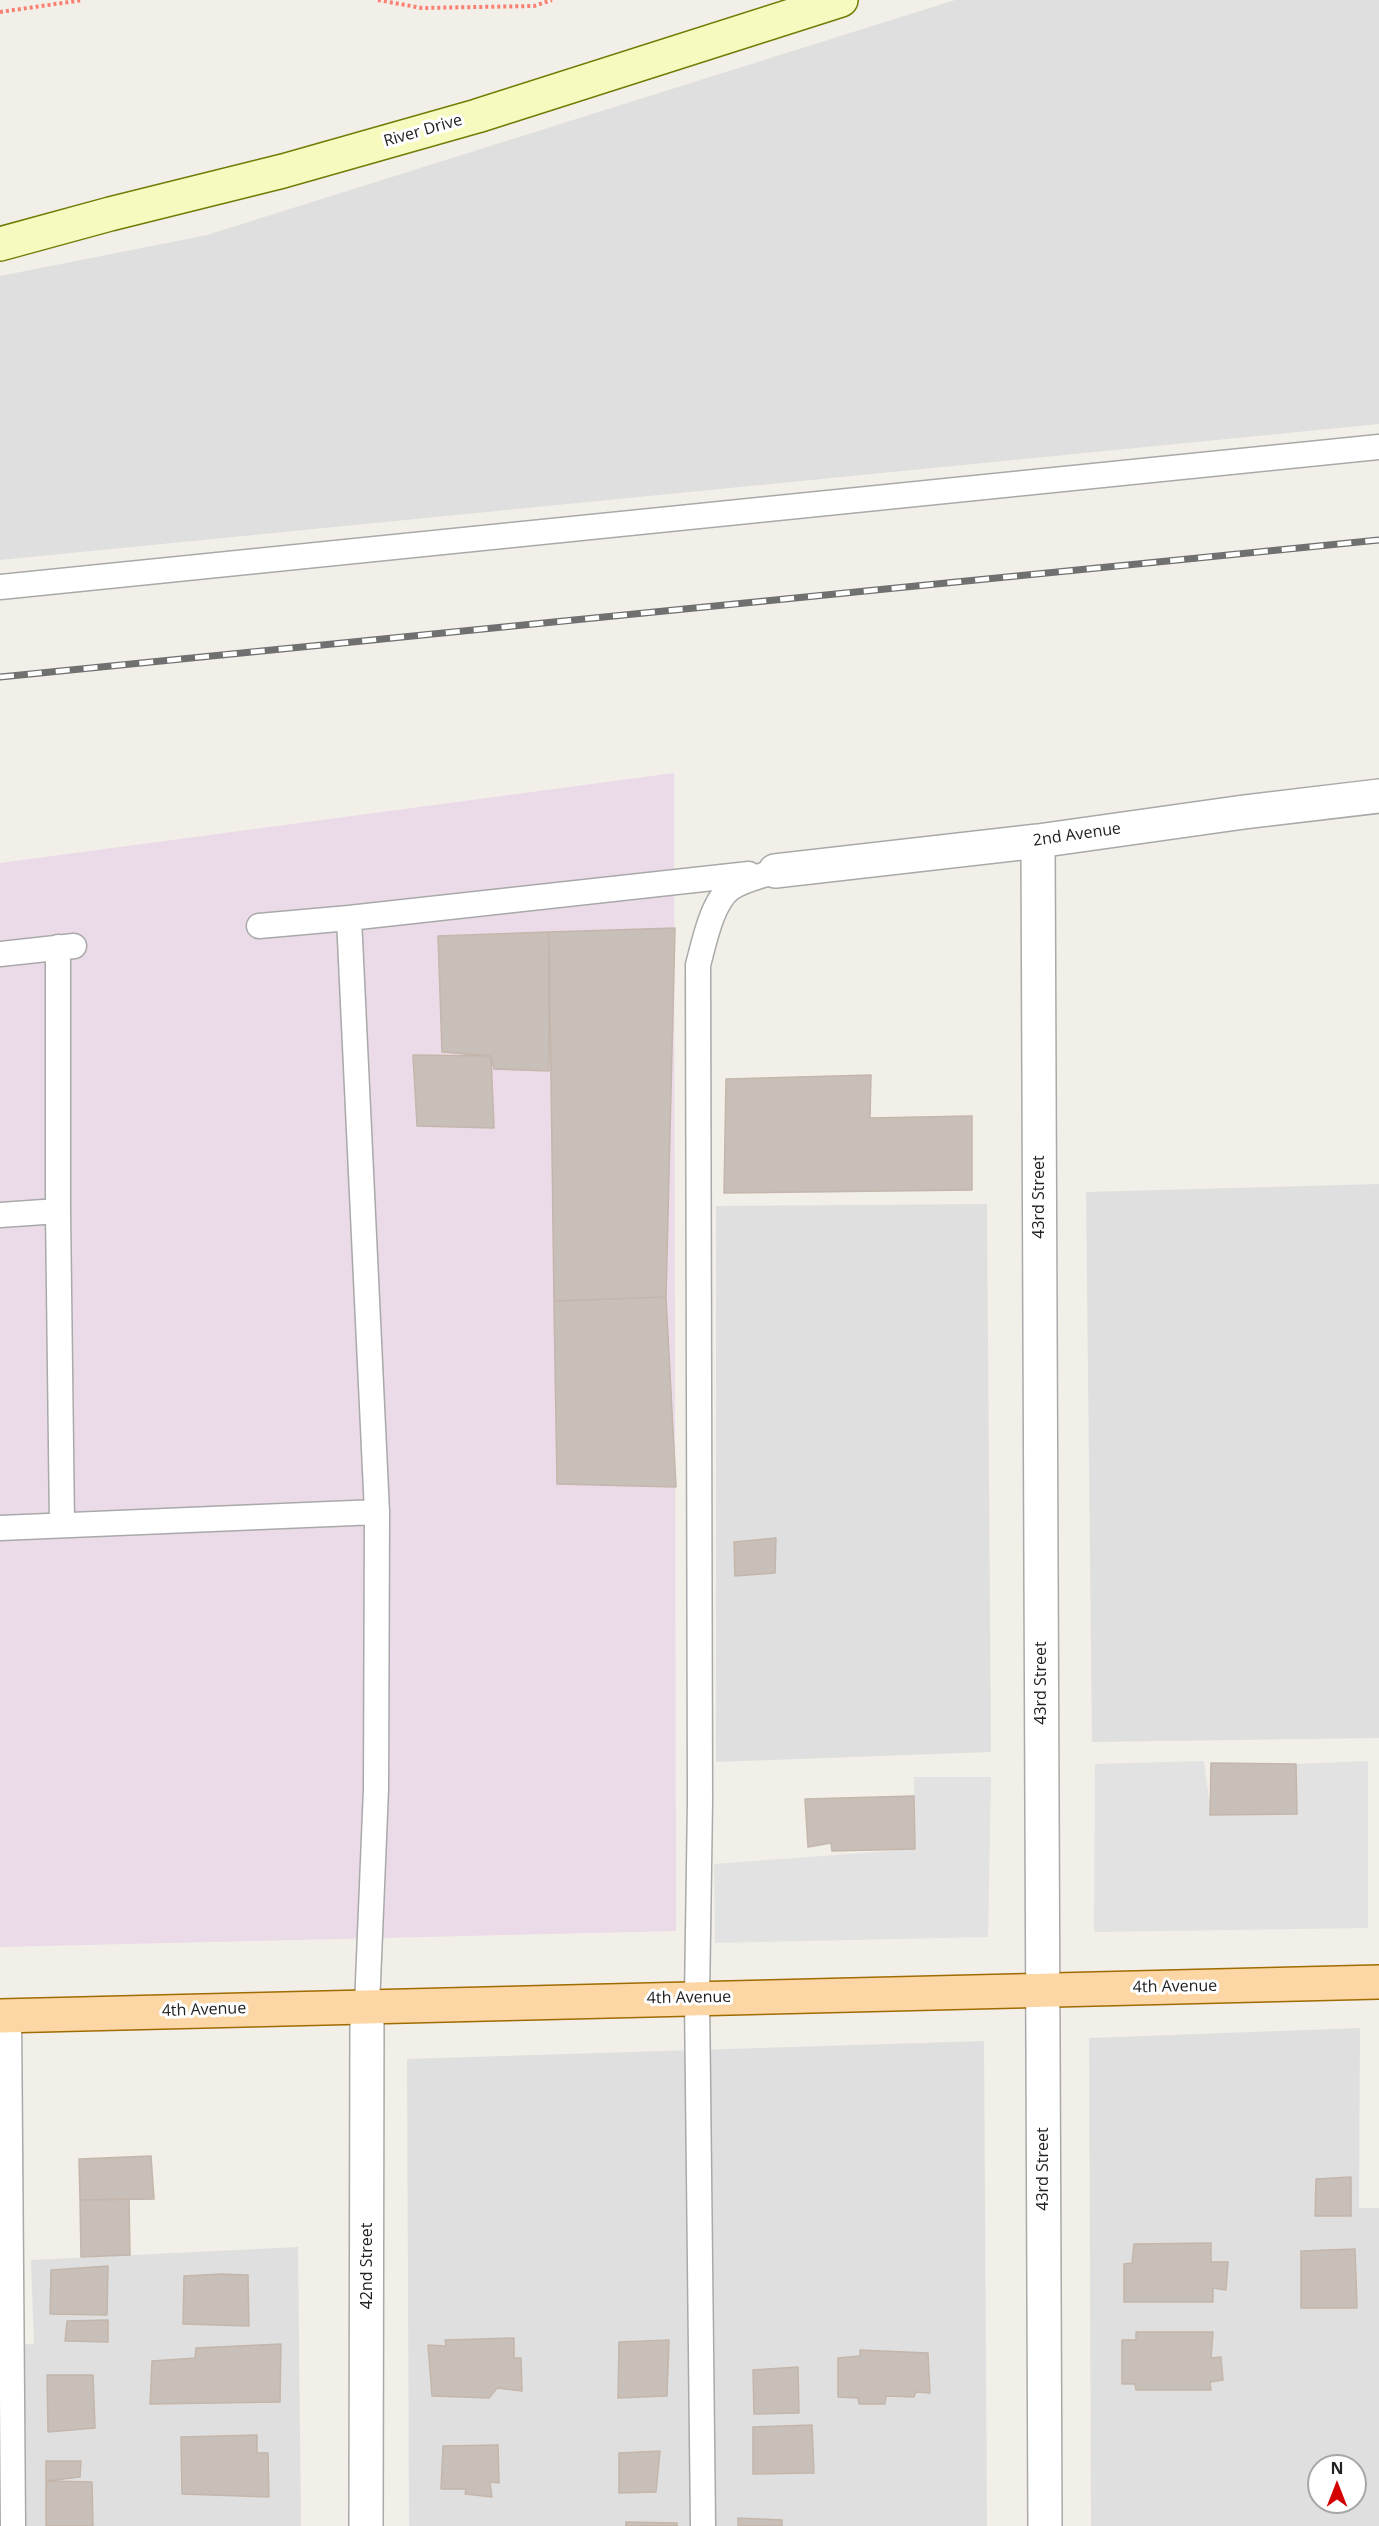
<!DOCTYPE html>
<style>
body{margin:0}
#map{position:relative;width:1379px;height:2526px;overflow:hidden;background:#f2efe9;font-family:"Open Sans",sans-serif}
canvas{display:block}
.north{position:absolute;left:1307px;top:2454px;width:60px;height:60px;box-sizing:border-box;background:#fff;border:2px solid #a7a7a7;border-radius:50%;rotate:0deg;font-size:16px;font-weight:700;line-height:24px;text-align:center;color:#222}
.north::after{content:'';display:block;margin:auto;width:21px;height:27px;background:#d40000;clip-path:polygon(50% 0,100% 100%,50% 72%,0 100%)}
</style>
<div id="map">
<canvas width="1379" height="2526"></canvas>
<div class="north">N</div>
</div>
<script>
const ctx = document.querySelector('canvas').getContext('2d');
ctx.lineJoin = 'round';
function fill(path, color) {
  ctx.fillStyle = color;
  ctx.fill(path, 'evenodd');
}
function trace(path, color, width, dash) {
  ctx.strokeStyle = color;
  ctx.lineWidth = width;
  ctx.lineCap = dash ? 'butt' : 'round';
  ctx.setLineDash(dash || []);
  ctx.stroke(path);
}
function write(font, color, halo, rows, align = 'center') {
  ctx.font = font + ' "Open Sans",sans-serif';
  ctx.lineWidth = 6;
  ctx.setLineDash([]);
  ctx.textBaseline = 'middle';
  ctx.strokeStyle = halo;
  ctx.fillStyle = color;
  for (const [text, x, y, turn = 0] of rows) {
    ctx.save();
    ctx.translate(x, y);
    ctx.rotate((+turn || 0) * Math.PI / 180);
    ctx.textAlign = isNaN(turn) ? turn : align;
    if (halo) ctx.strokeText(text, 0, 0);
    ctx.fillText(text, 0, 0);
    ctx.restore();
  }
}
const residential = new Path2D(`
 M955,0H1379V424L0,560V276L207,235Z
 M1379,1184V1738L1092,1742L1086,1192Z
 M987,1204L991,1752L716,1762V1206Z
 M1360,2028L1359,2208H1379V2526H1091L1089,2038ZM1319,2466H1355V2502H1319Z
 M984,2041L987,2526H409L407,2059Z
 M298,2247L301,2526H0V2345L34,2344L31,2260Z`);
const industrial = new Path2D(`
 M674,773L676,1931L0,1947V863Z`);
const parking = new Path2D(`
 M1204,1761L1211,1815L1297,1814L1296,1764L1368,1761V1928L1094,1932L1095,1764Z
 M914,1777H991L988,1937L715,1943L714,1864L915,1849Z`);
const building = new Path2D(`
 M675,928L666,1297L554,1301L549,932Z
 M549,932V1071L494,1069L491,1056L442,1052L438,936Z
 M413,1055L491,1056L494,1128L417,1126Z
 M871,1075L870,1118L972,1116V1190L724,1193L726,1079Z
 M666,1297L676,1487L557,1484L554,1301Z
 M776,1538L775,1573L735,1576L734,1542Z
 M1211,1763L1296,1764L1297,1814L1210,1815Z
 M914,1796L915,1849L832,1851L831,1843L808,1847L805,1799Z
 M151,2156L154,2199L80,2200L79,2159Z
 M1351,2177V2216H1315L1316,2179Z
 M129,2199L130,2255L81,2257L80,2200Z
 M1211,2243V2262H1228L1226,2290L1213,2288V2302H1124V2264L1132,2263L1134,2244Z
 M1355,2249L1357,2308H1301V2251Z
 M108,2266L107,2315L50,2314L51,2270Z
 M222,2274L248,2275L249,2326L183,2324L184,2276Z
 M108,2320V2342L65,2341L67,2321Z
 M1136,2332H1213L1211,2358L1221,2357L1223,2380L1210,2382L1211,2390H1136L1135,2384H1122V2340H1136Z
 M514,2338V2358H521L522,2391L497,2388L489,2398L432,2396L428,2345L446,2346L445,2340Z
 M669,2340L667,2396L618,2398L619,2342Z
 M281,2344L280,2402L150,2404L152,2361L195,2358L196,2348Z
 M860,2350L928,2353L930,2393L916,2392L914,2397L886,2396L885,2404H859L858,2398L838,2397V2358L860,2356Z
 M798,2367L799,2413L754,2414L753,2370Z
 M47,2375H93L95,2428L48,2432Z
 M812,2425L814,2473L753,2474V2427Z
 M257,2435V2453H268L269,2497L182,2494L181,2437Z
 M498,2445L499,2483L490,2482L492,2497L465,2494L466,2489H441L443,2446Z
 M660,2451L656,2492L619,2493V2453Z
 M46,2461H81L80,2477L46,2481Z
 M46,2481L92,2482L93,2526H46Z
 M738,2518L782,2520V2526H738Z
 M626,2522L677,2523V2526H626Z`);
const path = new Path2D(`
 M378,0L422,8L534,6L552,0
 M0,12L83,0`);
const lane = new Path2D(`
 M0,587L1379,447
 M349,918L749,874
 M259,926L349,918L377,1512
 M0,954L74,946
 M58,1211L62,1525
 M0,1215L58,1211V947
 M0,1528L377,1512L376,1789L367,2006
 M9,2016L13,2526
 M703,2526L697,1998L700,1801L698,965C704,943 712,901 731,888C743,880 762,876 775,871`);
const street = new Path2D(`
 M1038,841L1045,2526
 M775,871L1038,841L1244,812L1379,796
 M366,2526L367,2006`);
const secondary = new Path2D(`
 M0,244L110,214L283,171L477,116L841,0`);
const primary = new Path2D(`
 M0,2016L1379,1982`);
const rail = new Path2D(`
 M0,677L1379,540`);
const streetNames = [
 ["River Drive",423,131,-16],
 ["2nd Avenue",1077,835,-8],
 ["43rd Street",1039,1197,-90],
 ["43rd Street",1041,1683,-90],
 ["4th Avenue",1175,1987,-1],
 ["4th Avenue",689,1998,-1],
 ["4th Avenue",204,2010,-2],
 ["43rd Street",1043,2169,-90],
 ["42nd Street",367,2266,-90]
];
fill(residential, '#e0dfdf');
fill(industrial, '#ebdbe8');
fill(parking, '#e2e2e2');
fill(building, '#c7bfb8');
trace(building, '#c4b6ab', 1.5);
trace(lane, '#a9a9a9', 27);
trace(street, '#a9a9a9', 36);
trace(secondary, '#707d05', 36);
trace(primary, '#a06b00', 36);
trace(path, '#fa8072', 4, [3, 3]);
trace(lane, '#fff', 24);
trace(street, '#fff', 33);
trace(secondary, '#f7fabf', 33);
trace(primary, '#fcd6a4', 33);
trace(rail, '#707070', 7);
trace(rail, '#fff', 4.5, [14]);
write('16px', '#222', '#fff', streetNames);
</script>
